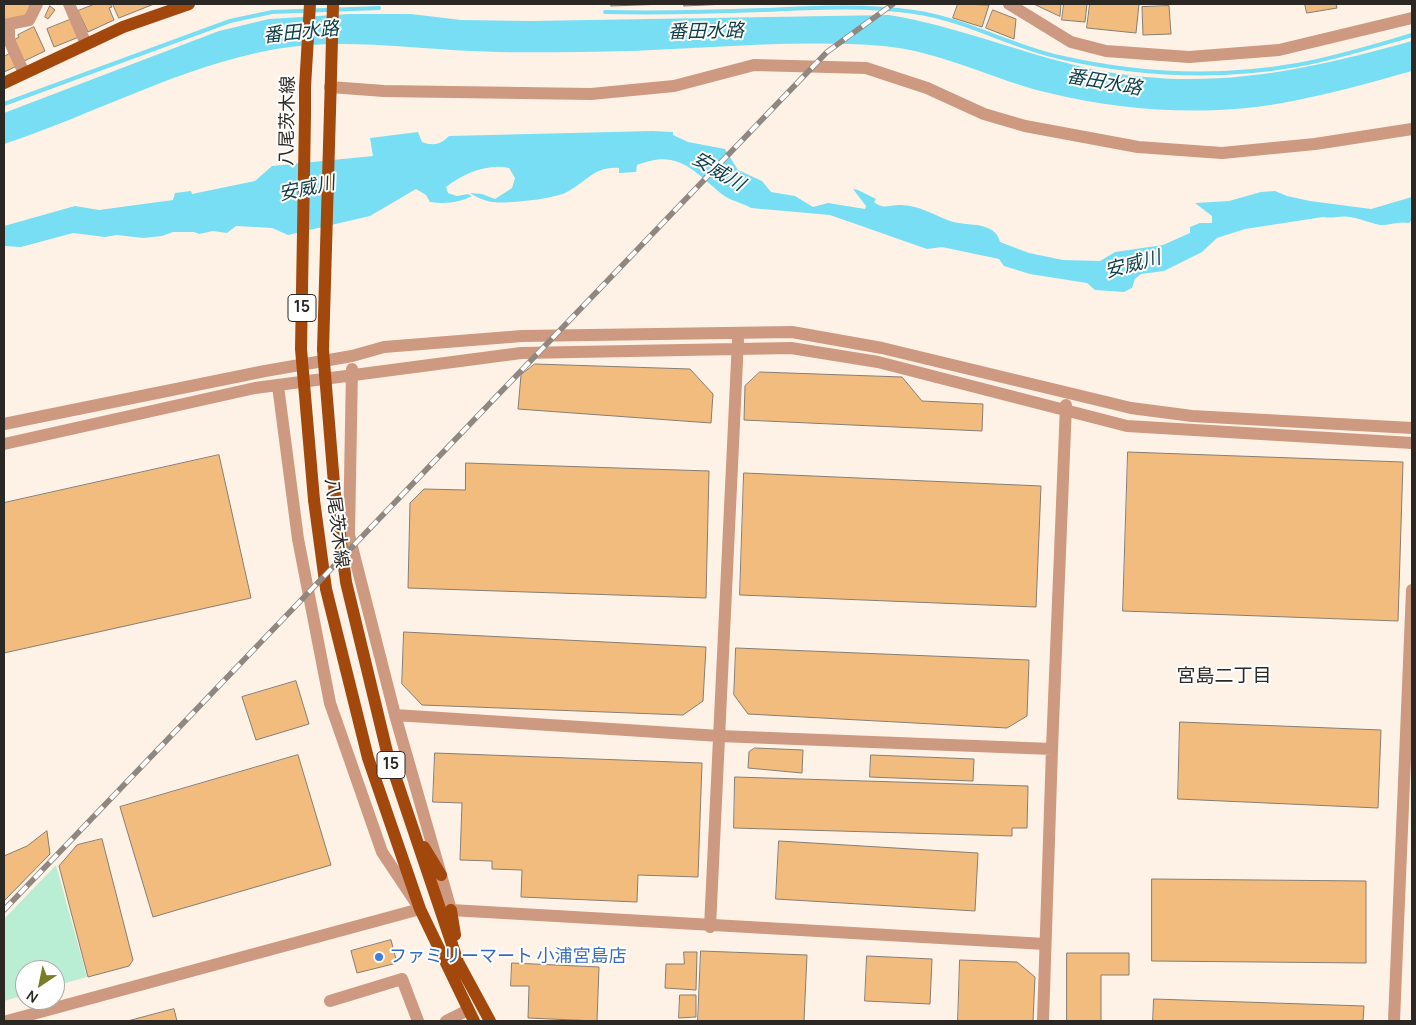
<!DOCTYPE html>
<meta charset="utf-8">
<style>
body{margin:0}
#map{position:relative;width:1416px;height:1025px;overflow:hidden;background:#fef2e6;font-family:Manrope,sans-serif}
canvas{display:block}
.frame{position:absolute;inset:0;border:5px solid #2b2722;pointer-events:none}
.north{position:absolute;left:15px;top:960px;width:50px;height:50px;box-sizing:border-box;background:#fff;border:1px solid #aaa9a7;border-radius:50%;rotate:214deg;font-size:14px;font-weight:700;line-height:20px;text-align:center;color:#2b2722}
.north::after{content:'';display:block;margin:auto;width:18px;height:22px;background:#7a7d27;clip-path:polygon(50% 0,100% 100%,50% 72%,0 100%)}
</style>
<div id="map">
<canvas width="1416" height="1025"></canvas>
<div class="frame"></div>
<div class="north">N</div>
</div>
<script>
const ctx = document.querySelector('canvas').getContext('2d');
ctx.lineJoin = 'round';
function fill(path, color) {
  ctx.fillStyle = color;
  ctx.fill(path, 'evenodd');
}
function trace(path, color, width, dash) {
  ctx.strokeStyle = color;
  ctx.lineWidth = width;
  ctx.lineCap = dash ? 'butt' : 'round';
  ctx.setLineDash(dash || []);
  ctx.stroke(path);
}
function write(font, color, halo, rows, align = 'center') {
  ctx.font = font + ' Manrope,"Noto Sans JP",sans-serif';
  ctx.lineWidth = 4;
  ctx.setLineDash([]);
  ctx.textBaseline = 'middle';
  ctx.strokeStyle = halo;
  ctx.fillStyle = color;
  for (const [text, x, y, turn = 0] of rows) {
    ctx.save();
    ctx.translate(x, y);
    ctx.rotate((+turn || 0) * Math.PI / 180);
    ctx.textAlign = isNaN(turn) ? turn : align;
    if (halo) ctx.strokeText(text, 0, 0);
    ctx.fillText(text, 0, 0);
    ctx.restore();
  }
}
const green = new Path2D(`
 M56,865L87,977L55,986V970H25V995L4,1001V919Z`);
const water = new Path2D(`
 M350,14H411L461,20L530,21L889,15C957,26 1020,53 1087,68C1203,93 1300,72 1412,41V71C1373,82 1333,93 1293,101C1214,117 1127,112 1049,93C993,80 941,51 883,46C784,38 679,52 579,52C543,52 507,53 471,51C407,48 340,38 276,49C181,66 95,114 4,144V113L219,31L269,19Z
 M652,131L673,132V135L688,142L725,149L738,170L762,181L771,192L795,196L813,207L828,203L865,209L866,206L853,189L858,190L876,199L874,202C884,210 888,205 899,205C916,204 935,215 950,221C962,225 976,223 988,228C995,231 998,235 1000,242L1029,253L1063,260L1100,261L1115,252L1163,245L1190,233V227L1200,223H1212V216L1195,203L1229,201L1261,192L1275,191L1287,196L1310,201L1371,209L1412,197V220L1409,223C1398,221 1391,225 1381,225C1376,225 1359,218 1350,217C1340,215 1335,219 1323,217L1245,229L1217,238L1202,252L1164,271L1141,274L1135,279L1132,288L1124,292L1095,290L1087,283L1030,274L1004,266L999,259L942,247L927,249L830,215L751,208C743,203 735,202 726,197C721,194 716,189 711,185C685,162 671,152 637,165L636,172L619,173V168C593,166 585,184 565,193C552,199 506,204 492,202C485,201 476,197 470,193L482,194L495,199L512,188L515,178L509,168C487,163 463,174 446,187L448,193L457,196L468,194L472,196C459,203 445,204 430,202L426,195L416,189L370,216L288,235L272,228L236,226L227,233L213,231L199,234L194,232H173L162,236L143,238L117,235L105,237L73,233L21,247L4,246V226L75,206L99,210L173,200L175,193L191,191L192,194L255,181L272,166L373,156L370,138L418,132L422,142C433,146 440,145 449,136Z`);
const stream = new Path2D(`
 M605,12C657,13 710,12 762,10C813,8 863,5 914,12C964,19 1010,46 1059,57C1137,75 1218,79 1297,65C1336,58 1374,46 1412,35
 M4,104L230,21L272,12L379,8`);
const building = new Path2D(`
 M4,4H30L27,20L18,22L4,19Z
 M95,4H110L112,7L109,8L114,20L88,32L78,11Z
 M113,4H154L119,18Z
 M612,4H666L611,6Z
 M684,4H726L684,6Z
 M958,4L989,5L982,27L953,18Z
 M1034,4H1061L1060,16Z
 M1064,4H1087L1085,22L1062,20Z
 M1090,4H1139L1136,33L1087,28Z
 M1305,4H1336L1337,8L1307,13Z
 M50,6L55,10L48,19L45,17Z
 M1169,6L1171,34L1143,35L1142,7Z
 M993,10L1016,19L1014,39L986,28Z
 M72,19L79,37L54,47L47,29Z
 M34,27L45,51L22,62L12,41L19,37L18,35Z
 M11,53L17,66L4,72V57Z
 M535,364L690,369L713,394L711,423L518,409L521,375Z
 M760,372L902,377L922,401L983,404L982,431L744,420L745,386Z
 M1128,452L1403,462L1398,621L1123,611Z
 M219,455L251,598L4,653V503Z
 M466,463L709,471L706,598L408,588L410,503L424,489L465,490Z
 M744,473L1041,486L1036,607L740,595Z
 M404,632L706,647L703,701L683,715L422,705L402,684Z
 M736,648L1029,660L1027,716L1007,728L748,714L734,695Z
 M296,681L309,724L256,740L242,697Z
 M1180,722L1381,730L1378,808L1178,799Z
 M755,748L803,750L802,773L748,768L749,752Z
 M435,753L702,763L698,877L638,875L637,902L521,897L522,870L492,869V861L460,860L462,803L433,802Z
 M298,755L331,865L153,917L120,807Z
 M871,755L974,759L973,781L870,777Z
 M735,777L1028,786L1027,828H1012V836L734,828Z
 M47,831L50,854L4,901V856L27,846Z
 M102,839L133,960L129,966L88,977L59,866L77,845Z
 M779,841L978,853L975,911L776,899Z
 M1152,879L1366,881V963L1152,961Z
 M391,940L397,963L357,973L351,951Z
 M701,951L807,955L804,1021H698Z
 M684,952H697L696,990L665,988L666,964H684Z
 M1067,953H1129V975H1101V1021H1067Z
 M867,956L932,959L930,1004L865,1001Z
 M960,960L1017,962L1035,977L1033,1021H958Z
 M512,963L599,967L597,1021L528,1018L529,986H511Z
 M680,995H696V1017L679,1018Z
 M1154,999L1364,1006L1363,1021H1153Z
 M174,1009L177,1021H128Z`);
const minor = new Path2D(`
 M69,4L86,44
 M1009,4L1071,42L1106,51L1189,57L1279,50L1412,18
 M24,73L9,40V24L29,20L37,4
 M330,87L384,91L591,94L674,86L754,65L866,68L927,88L984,114L1025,126L1138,147L1222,153L1315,144L1412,129
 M352,369L349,535L395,715L451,910L1045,944
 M4,424L265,371L352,356L384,347L522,336L792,332L882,348L1131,408L1192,416L1412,428
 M4,444L255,388L521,353L791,348L878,362L1127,426L1412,443
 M395,715L719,736L1052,749
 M710,927L738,340
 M330,1001L402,979L418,1021
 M7,1021L420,909L382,852L330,703L298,539L278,386
 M446,1021L468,1010
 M1043,1021L1052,749L1066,405
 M1394,1021L1412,590`);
const major = new Path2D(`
 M4,83L123,27L189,4
 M330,111L333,4
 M305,115V87L310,4
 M335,496L346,582L387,752L458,962L490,1021
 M314,500L326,589L368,758L420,909L474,1021
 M424,847L441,875
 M451,910L455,935`);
const rail = new Path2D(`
 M4,910L775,106L827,52L893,4`);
const majorBridge = new Path2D(`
 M330,111L323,350L335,496
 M305,115L301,349L314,500`);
const markers = [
 [379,957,5,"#3f7fe0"]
];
const shields = [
 [302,308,28],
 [391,765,28]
];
const shieldNames = [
 ["15",302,308],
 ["15",391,765]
];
const streetNames = [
 ["八尾茨木線",288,121,-89],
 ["八尾茨木線",336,523,83]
];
const shopNames = [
 ["ファミリーマート 小浦宮島店",389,957]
];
const waterNames = [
 ["番田水路",706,32,-1],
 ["番田水路",301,33,-6],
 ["番田水路",1104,83,10],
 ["安威川",718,172,31],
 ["安威川",307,189,-12],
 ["安威川",1133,265,-15]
];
const neighbourhoodNames = [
 ["宮島二丁目",1224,677]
];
fill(green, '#baeed4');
fill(water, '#78def4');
trace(stream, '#78def4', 4);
fill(building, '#f1bc7e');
trace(building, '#887d72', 1);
trace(minor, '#cd9980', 12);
trace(major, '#a2480c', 12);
trace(rail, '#908880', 5.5);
trace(rail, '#fff', 4, [11]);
trace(majorBridge, '#a2480c', 12);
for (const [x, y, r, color] of markers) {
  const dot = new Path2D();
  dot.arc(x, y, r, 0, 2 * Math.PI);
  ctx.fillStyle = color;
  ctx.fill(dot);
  trace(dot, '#fff', 2);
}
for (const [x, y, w] of shields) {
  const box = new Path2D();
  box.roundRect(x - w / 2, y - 13.5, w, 27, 4);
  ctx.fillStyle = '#fff';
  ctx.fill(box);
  trace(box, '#2b2722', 1);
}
write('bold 16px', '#2b2722', null, shieldNames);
write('18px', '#2b2722', '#fff', streetNames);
write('18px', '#366cbe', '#fff', shopNames, 'left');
write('italic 19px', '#0e3e47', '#fff', waterNames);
write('19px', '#2b2722', '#fff', neighbourhoodNames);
</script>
